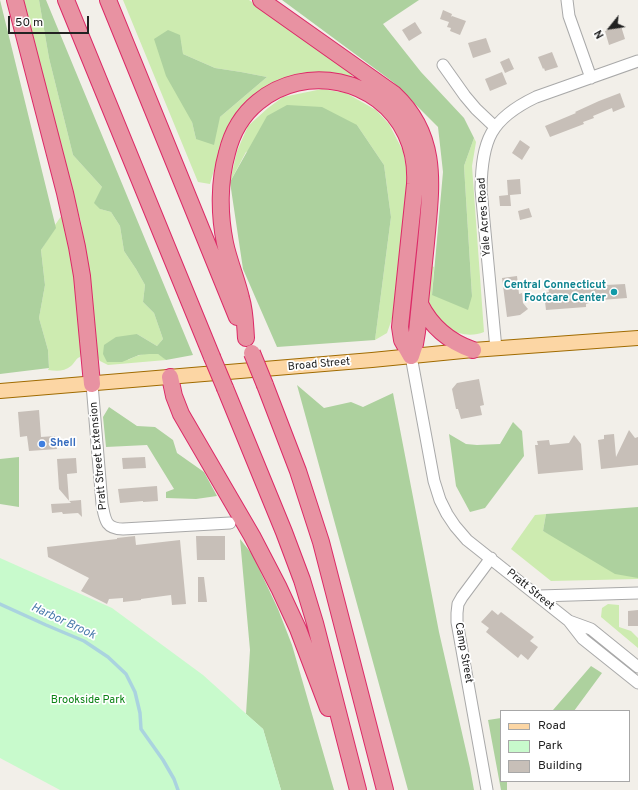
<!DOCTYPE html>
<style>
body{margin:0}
#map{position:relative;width:638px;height:790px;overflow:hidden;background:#f2efe9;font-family:Overpass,sans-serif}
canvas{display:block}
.legend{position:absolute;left:500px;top:710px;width:130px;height:72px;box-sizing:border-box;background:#fff;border:1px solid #a7a7a7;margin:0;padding:5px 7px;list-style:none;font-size:12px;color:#222}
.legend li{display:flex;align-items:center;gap:8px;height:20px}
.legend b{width:20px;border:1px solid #a7a7a7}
.north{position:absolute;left:590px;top:8px;width:40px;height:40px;-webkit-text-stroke:3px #fff;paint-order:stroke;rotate:240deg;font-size:11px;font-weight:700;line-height:16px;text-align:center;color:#222}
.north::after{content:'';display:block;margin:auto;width:14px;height:18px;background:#222;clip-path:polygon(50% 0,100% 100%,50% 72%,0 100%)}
.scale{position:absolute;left:8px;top:16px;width:81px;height:18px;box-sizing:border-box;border:2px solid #222;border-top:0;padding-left:5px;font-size:12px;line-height:14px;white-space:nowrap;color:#222;-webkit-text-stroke:3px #fff;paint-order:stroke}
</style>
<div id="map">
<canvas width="638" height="790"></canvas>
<ul class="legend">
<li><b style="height:5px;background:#fcd6a4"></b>Road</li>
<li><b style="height:11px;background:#c8facc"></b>Park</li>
<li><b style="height:11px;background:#c7bfb8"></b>Building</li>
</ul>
<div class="north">N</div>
<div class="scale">50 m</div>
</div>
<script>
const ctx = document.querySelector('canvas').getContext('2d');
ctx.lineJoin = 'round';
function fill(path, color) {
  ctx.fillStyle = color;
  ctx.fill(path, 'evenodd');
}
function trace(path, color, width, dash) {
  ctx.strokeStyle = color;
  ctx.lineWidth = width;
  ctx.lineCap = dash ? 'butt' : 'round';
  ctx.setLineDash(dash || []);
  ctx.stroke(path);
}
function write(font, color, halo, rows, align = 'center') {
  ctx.font = font + ' Overpass,sans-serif';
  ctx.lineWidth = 3.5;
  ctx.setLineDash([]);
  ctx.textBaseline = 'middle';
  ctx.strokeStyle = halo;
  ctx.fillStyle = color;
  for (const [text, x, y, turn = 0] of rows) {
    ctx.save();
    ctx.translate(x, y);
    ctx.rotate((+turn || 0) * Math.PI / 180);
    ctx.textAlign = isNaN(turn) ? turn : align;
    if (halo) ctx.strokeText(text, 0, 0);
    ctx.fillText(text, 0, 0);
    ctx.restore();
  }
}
const grass = new Path2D(`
 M21,0H39L49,58L73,155L102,187L100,209L111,212L120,226L124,251L136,269L145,285L143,302L154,313L163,339L157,346L137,334L128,360C136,356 149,351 158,354C161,355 164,358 166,360L108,365L100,361L97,356L93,310L81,222L62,155Z
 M123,0H249L353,72L351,81L297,78L224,135L210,184L198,182ZM180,35L183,54L215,68L241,72L267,77L220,117L196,139L192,122Z
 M322,89L346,93L376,110L389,124L403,151L407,172V206L394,313L387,333L375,340L391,217L384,165L357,125L246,152L230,182L237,151L248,126L268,108L283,97Z
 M474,138L476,142L472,166L484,332C472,337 458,335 447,327C444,324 441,320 438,317L436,318L429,305L427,294L430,265L434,267L432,295L472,296L464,166Z
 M64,212L75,277L82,351L80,357C75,359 75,363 71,366C64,372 56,371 48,370L49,368L48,350L39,318L45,285L41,250L55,228V225Z
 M546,514L543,531L638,578V579L551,581L511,549L535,515Z
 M608,604L619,605V627L631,631L638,638V648L601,617L602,608Z`);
const forest = new Path2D(`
 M0,0L56,228L41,250L45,285L39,318L48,350L49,368L0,374Z
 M39,0H46L193,355L166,360L158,354H149L139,355L122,362H107L103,354L104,345L116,337L137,334L157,346L163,339L154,313L143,302L145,285L136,269L124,251L120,226L111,212L100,209L94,203L102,187L73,155L49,58Z
 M282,0H419L383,24L421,72L464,118L474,138L464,166L472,296L468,310L432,295L443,172L438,127L393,82Z
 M168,30L180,35L183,54L215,68L241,72L267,77L220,117L214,145L196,139L192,122L166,76L154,39Z
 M287,105L322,107L357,125L384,165L391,217L375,340L277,347L243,269L230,182L267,116Z
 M297,385L324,408L351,402L363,407L393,393L439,632L470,768L474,790H408Z
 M109,407L137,426L155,427L173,440L177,453L204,472L217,496L196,499L166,498V492L174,489L147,445L106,447L103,417Z
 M513,422L522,431L524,456L485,508L470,512L456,486L449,434L466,444L477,445L500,444Z
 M19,457V507L0,504V459Z
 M638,507V578L615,574L543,531L546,514Z
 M240,539L252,554L278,609L292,645L334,790H281L263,729L246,714L250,650Z
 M591,666L602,673L574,711H545L553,710Z
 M501,718V781H507V790H501L488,720Z`);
const park = new Path2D(`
 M0,558L112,608L203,675L263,729L281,790H60L0,758Z`);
const stream = new Path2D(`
 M0,604L46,625L84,641L108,657L126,674L135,692L140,713L141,729L163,760L174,779L178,790`);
const building = new Path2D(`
 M443,10L452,14L451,17L452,16L466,21L460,35L450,31L451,28L447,27L449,22L440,19Z
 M415,22L422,33L409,41L402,30Z
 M621,26L625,39L609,45L605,31Z
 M486,38L491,52L473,58L468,43Z
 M552,52L558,67L545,71L544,68L543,69L538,57Z
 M509,58L514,69L505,73L500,62Z
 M502,72L507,84L490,91L485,79Z
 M620,93L625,107L613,112L612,108L593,116L594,118L583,122L584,124L550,137L545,126L576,113L575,112L599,101Z
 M520,140L530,147L522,160L512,153Z
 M520,179L521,194L510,195L511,206H500L499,196L508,195L507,180Z
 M529,208L532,217L520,220L518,211Z
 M517,276L519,294L522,293L523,303L528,309L520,315L507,317L502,278Z
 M625,284L627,298L588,301L589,303L586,304V307L546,310L544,293L549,292L548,288L587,285V286Z
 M479,379L484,405L480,406L482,415L461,419L458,409H456L452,389L457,383Z
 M39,410L41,437L55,436L57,449L29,451L27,436L20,437L18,412Z
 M629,430L635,438L638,437V465L601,469L598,440L604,439V435L614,434L616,457Z
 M574,435L581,444L583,470L538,474L535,445H538L537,441L549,440L550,445L569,443Z
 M145,457L146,468L123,469L122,458Z
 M76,458L77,473L67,474L69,501L81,500L82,517L78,513L63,514L62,512L52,513L51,504L71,503L59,489L57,459Z
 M157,486L158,501L143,502V501L120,503L118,489Z
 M135,536L136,545L180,540L186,604L172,605L171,595L141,599V600L123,602V598L109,599L107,604L81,591L89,578L48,557L47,547L117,539V538Z
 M196,536H225V560H197Z
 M198,577H204L207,602H198Z
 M492,610L498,615L501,612L534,637L530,641L538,647L528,660L521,654L518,658L486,632L489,628L481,622Z
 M638,610V626H628V611Z`);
const minor = new Path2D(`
 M567,0L569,16L591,78
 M443,65L465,96L476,109L495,127
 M496,349L481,189C482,140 490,119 536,97L638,61
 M411,356L434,481L440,500L447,514L455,526L467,540L569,621L583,639L638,683
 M92,384L102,504C105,519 105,529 123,529L230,523
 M539,596L638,593
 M569,621L591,629L638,667
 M487,790L457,622V613L458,604L462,597L491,558`);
const major = new Path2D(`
 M0,391L372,360L473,350L638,338`);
const highway = new Path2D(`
 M15,0L65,193L77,247L82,276L92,384
 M66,0L212,357
 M108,0L237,317
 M261,0L394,94C440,137 431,187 426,243C423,273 420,302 417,332L415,344L411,356
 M420,304C431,326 450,342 473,350
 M246,338C245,324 245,311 241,298C237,280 229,262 225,243C219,214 219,181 227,153C232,132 242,115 258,102C305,63 379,78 406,134C413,149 416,167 415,184L400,327L402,340L411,356
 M170,377L174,396L181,414L252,536L279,588L298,629L328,708
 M265,385L298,471L321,542L385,790
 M225,388L284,532L302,580L315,623L358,790`);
const highwayBridge = new Path2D(`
 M252,353L265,385
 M212,357L225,388`);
const markers = [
 [614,292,4,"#0f9aa8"],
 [42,444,4,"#3f7fe0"]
];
const streetNames = [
 ["Yale Acres Road",485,217,-94],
 ["Broad Street",319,365,-5],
 ["Pratt Street Extension",99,456,-95],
 ["Pratt Street",530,590,39],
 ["Camp Street",463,653,80]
];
const cultureNames = [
 ["Central Connecticut",606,286],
 ["Footcare Center",606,299]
];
const shopNames = [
 ["Shell",50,444]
];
const parkNames = [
 ["Brookside Park",88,701]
];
const waterNames = [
 ["Harbor Brook",63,622,25]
];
fill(grass, '#cdebb0');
fill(forest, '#add19e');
fill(park, '#c8facc');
trace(stream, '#aad3df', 3.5);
fill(building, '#c7bfb8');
trace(minor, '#a9a9a9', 13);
trace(major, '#a06b00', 16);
trace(highway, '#dc2a67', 18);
trace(minor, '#fff', 11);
trace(major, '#fcd6a4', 14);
trace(highway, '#e892a2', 16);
trace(highwayBridge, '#dc2a67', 18, []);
trace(highwayBridge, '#e892a2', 16);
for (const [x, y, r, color] of markers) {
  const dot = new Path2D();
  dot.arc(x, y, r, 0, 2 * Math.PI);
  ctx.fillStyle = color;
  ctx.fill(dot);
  trace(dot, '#fff', 1.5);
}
write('11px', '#222', '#fff', streetNames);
write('bold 11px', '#0d838f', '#fff', cultureNames, 'right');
write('bold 11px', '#366cbe', '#fff', shopNames, 'left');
write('11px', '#0c8416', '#fff', parkNames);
write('italic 12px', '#4a7aab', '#fff', waterNames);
</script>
